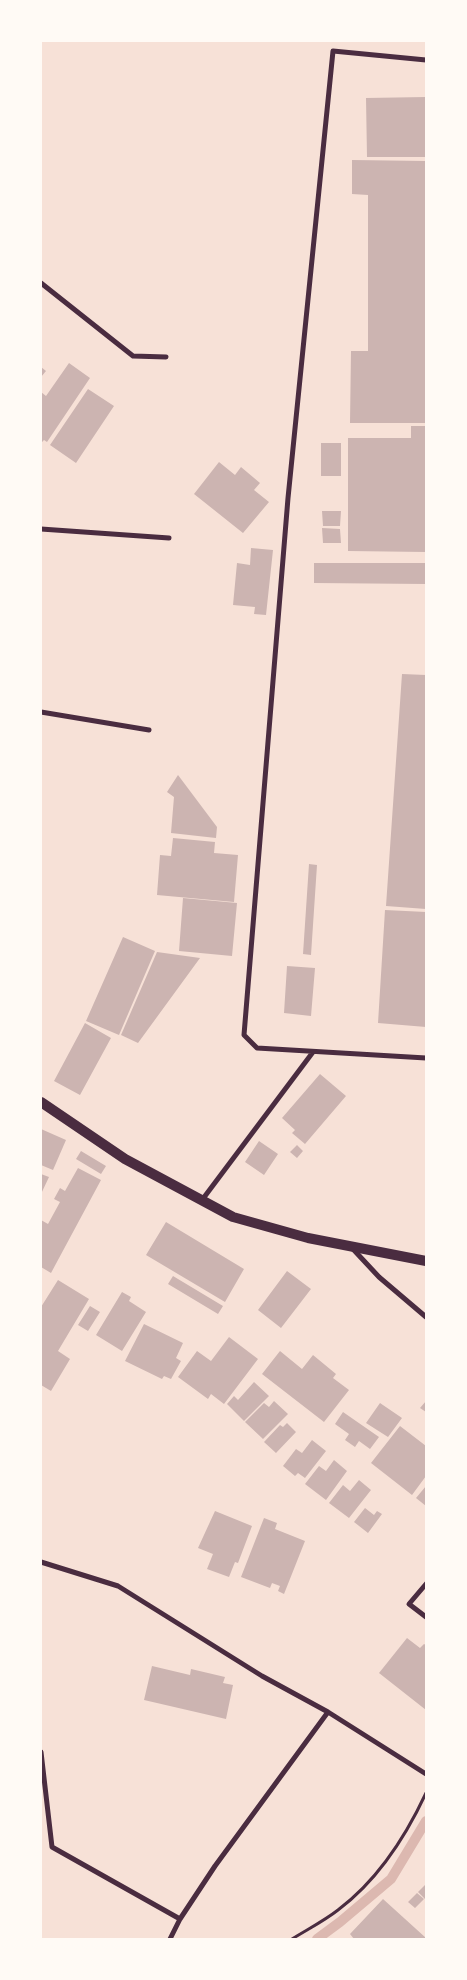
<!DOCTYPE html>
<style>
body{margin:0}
#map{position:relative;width:467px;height:1980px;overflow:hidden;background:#f7e1d7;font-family:"Varela Round",sans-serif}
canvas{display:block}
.frame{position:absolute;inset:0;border:42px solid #fffaf5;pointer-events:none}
</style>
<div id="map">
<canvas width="467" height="1980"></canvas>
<div class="frame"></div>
</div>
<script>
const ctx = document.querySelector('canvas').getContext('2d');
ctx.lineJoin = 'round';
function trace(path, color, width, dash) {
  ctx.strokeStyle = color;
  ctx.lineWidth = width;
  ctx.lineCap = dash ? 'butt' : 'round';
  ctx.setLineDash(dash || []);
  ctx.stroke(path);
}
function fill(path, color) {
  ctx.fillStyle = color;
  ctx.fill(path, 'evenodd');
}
const stream = new Path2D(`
 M317,1939L340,1922L391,1879L426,1821`);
const building = new Path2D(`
 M426,97V157H367L366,98Z
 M352,160L426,161V423H350L351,351H368V195L352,194Z
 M69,363L90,378L47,442L44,440L41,443V392L46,396Z
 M41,367L46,371L41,377Z
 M88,389L114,406L76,463L50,445Z
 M411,426H426V552L348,551V438H411Z
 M321,443H341V476H321Z
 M219,462L235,475L241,467L260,483L254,490L269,502L243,533L194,494Z
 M322,511H341L340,526H323Z
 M322,528L340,529L341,543H323Z
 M251,548L273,550L266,615L254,614L255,607L233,605L237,563L250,565Z
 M314,563H426V584L314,583Z
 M402,674L426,675V909L386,906Z
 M178,775L217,827L216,838L171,833L174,797L167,792Z
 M173,838L215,842L214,853L238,855L234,902L157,895L160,855L171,856Z
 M309,864L317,865L311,955L303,954Z
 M183,898L237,903L232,956L179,951Z
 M385,910L426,912V1027L378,1023Z
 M123,937L155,951L119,1035L86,1021Z
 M157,952L200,958L138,1043L121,1035Z
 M287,966L315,968L311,1016L284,1013Z
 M85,1023L111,1038L80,1095L54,1081Z
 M320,1074L346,1096L305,1144L292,1133L295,1130L282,1118Z
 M41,1129L66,1140L53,1170L41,1165Z
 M259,1141L278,1154L264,1175L245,1162Z
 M297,1145L303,1151L297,1158L290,1152Z
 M81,1151L106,1166L101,1174L76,1159Z
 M78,1168L101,1180L51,1273L41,1267V1220L48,1224L60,1202L54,1199L60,1188L65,1191Z
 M41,1174L49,1177L41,1194Z
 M166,1222L244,1269L225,1302L146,1255Z
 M287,1271L311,1289L281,1328L258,1310Z
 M173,1276L223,1306L218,1314L168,1284Z
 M58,1280L89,1299L58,1351L70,1359L51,1391L41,1385V1307Z
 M122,1292L131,1297L129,1301L146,1312L122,1351L96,1335Z
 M90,1306L100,1312L88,1331L78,1325Z
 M144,1324L183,1343L176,1358L181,1361L171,1379L164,1376L162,1379L125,1361Z
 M229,1337L258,1359L224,1404L211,1394L208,1399L178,1377L197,1351L211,1361Z
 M280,1351L302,1369L313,1355L336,1374L333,1378L349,1390L324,1422L262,1374Z
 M254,1382L269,1396L244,1421L227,1404L234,1396L238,1400Z
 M274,1401L288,1414L263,1439L245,1422L264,1403L269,1407Z
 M426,1401V1412L420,1408Z
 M380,1403L402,1418L388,1437L366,1423Z
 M343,1412L379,1437L370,1449L359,1441L355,1447L345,1440L349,1434L335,1424Z
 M287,1423L296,1432L276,1453L264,1442L280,1425L283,1427Z
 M400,1426L426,1446V1476L412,1495L371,1463Z
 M312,1440L326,1451L305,1478L298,1473L295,1476L283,1466L296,1449L302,1453Z
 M334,1460L347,1471L326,1500L305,1484L319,1466L326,1471Z
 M359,1480L371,1490L349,1518L329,1503L343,1485L350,1491Z
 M426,1486V1506L416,1498Z
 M365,1508L374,1515L377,1511L382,1514L368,1533L354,1522Z
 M215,1511L252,1526L238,1563L235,1562L229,1577L207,1569L213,1554L198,1548Z
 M264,1518L277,1523L275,1529L305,1541L284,1594L278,1591L280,1586L272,1583L270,1588L241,1577Z
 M407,1638L420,1648L424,1644L426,1645V1710L379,1673Z
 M152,1666L190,1675L191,1669L225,1677L223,1683L233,1685L226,1719L144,1700Z
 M426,1884V1900L418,1892Z
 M417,1893L424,1899L415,1908L408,1902Z
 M383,1899L426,1938V1939H354L350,1934Z`);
const path = new Path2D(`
 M292,1939C308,1929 324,1921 338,1910C378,1880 405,1838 426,1793`);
const minor = new Path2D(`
 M426,60L333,51L288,498L244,1035L257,1048L426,1058
 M41,283L133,356L166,357
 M41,529L169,538
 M41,712L149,730
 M202,1200L313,1052
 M352,1248L379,1277L426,1317
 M41,1562L118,1586L262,1676L328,1712L426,1774
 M426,1584L409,1604L426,1617
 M41,1752L52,1847L180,1919
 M170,1939L180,1919L215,1866L328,1712`);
const secondary = new Path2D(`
 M41,1102L125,1159L233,1217L308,1238L426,1261`);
trace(stream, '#dcb8b0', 10);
fill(building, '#ccb4b1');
trace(path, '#4a2c40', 3);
trace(minor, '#4a2c40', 5);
trace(secondary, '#4a2c40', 10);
</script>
